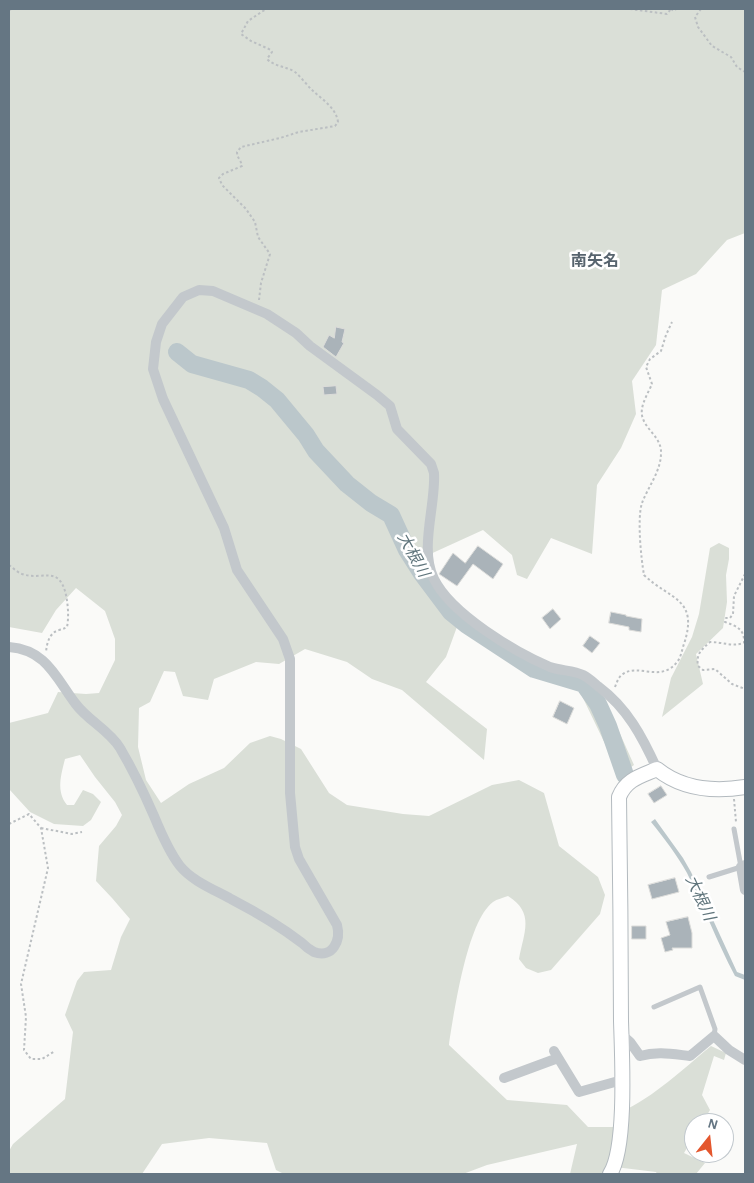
<!DOCTYPE html>
<meta charset="utf-8">
<style>
body{margin:0}
#map{position:relative;width:754px;height:1183px;overflow:hidden;background:#fafaf8;font-family:"Alegreya Sans",sans-serif}
canvas{display:block}
.frame{position:absolute;inset:0;border:10px solid #657683;pointer-events:none}
.north{position:absolute;left:684px;top:1113px;width:50px;height:50px;box-sizing:border-box;background:#fff;border:1px solid #c1c8cd;border-radius:50%;rotate:16deg;font-size:14px;font-weight:700;line-height:20px;text-align:center;color:#657683}
.north::after{content:'';display:block;margin:auto;width:18px;height:22px;background:#e4572e;clip-path:polygon(50% 0,100% 100%,50% 72%,0 100%)}
</style>
<div id="map">
<canvas width="754" height="1183"></canvas>
<div class="frame"></div>
<div class="north">N</div>
</div>
<script>
const ctx = document.querySelector('canvas').getContext('2d');
ctx.lineJoin = 'round';
function fill(path, color) {
  ctx.fillStyle = color;
  ctx.fill(path, 'evenodd');
}
function trace(path, color, width, dash) {
  ctx.strokeStyle = color;
  ctx.lineWidth = width;
  ctx.lineCap = dash ? 'butt' : 'round';
  ctx.setLineDash(dash || []);
  ctx.stroke(path);
}
function write(font, color, halo, rows, align = 'center') {
  ctx.font = font + ' "Alegreya Sans","Noto Sans JP",sans-serif';
  ctx.lineWidth = 5;
  ctx.setLineDash([]);
  ctx.textBaseline = 'middle';
  ctx.strokeStyle = halo;
  ctx.fillStyle = color;
  for (const [text, x, y, turn = 0] of rows) {
    ctx.save();
    ctx.translate(x, y);
    ctx.rotate((+turn || 0) * Math.PI / 180);
    ctx.textAlign = isNaN(turn) ? turn : align;
    if (halo) ctx.strokeText(text, 0, 0);
    ctx.fillText(text, 0, 0);
    ctx.restore();
  }
}
const green = new Path2D(`
 M9,9H745V233L727,240L696,274L662,290L656,345L632,381L636,414L621,448L597,485L592,554L551,538L527,579L517,575L512,555L483,530L426,556L431,580L440,597L462,613L446,657L426,682L487,729L484,760L402,690L372,679L347,662L305,649L279,664L256,662L214,679L208,700L183,696L175,672L164,671L150,702L139,708L138,747L146,780L161,803L189,784L224,768L250,743L270,736L281,739L301,749L329,793L347,805L403,814L429,816L492,785L519,780L544,793L559,846L598,877L605,895L600,914L551,970L538,973L526,968L519,959C524,932 535,913 508,896C503,898 497,899 493,902C467,921 454,1013 449,1045L507,1100L567,1105L588,1127H619L621,1112C654,1097 683,1069 711,1046L726,1053L724,1060L714,1056L702,1095L710,1110L702,1123H694V1136L684,1153L705,1163L696,1174H657L656,1172L615,1167L610,1174H570L577,1144L487,1165L463,1174H284L276,1170L267,1143L209,1138L162,1144L142,1174H9V1151L13,1144L65,1099L73,1032L65,1015L77,981L84,972L111,970L121,937L130,919L112,898L96,881L99,846L116,826L122,815L115,802L95,777L80,755L65,759C61,775 56,791 67,805H74L83,790L93,794L101,802L91,820L83,826L54,824L30,812L9,789V723L48,713L58,692L86,694L99,693L115,660V639L105,611L76,588L56,610L42,633L9,627Z
 M719,543L729,548V559L726,575L727,602L723,628L696,654L703,684L662,717L671,678L692,637L699,614L710,548Z
 M570,671L594,683L613,718L634,765L620,775Z`);
const water = new Path2D(`
 M655,819L683,858L691,872L737,972L745,975V980L735,976C717,942 704,907 687,873C677,855 664,838 651,822Z`);
const river = new Path2D(`
 M177,352L192,364L249,380L262,388L277,400L306,435L316,451L347,484L371,503L391,515L407,550L421,572L451,612L467,625L534,669L584,684L598,704L608,726L625,775`);
const building = new Path2D(`
 M336,327L345,329L342,342L344,343L336,357L323,347L329,335L334,338Z
 M336,386L337,394L324,395L323,387Z
 M478,546L503,564L493,579L473,564L457,586L439,574L453,553L465,563Z
 M553,609L561,619L550,629L542,618Z
 M611,612L626,615V616L642,619L641,632L629,630V627L609,623Z
 M590,636L600,643L592,653L583,646Z
 M560,701L574,708L567,724L553,717Z
 M661,786L667,795L654,803L648,794Z
 M675,878L679,892L652,899L648,885Z
 M688,917L692,933V948H672L673,950L665,952L661,938L670,935L666,922Z
 M632,926H646V939H632Z`);
const path = new Path2D(`
 M630,9L667,14L671,9
 M671,9L674,11L676,9
 M701,9L695,17L698,27L712,46L731,57L737,67L745,72
 M9,10L11,9
 M259,300L261,283L270,254L258,237L255,222L246,209L222,185L219,178L223,174L242,166C241,160 237,158 237,152L241,147L280,138L299,132L335,126L338,122C336,107 321,99 311,89C306,84 301,77 295,72C286,66 275,67 267,59L272,52L271,50L251,41L241,34L248,21L266,9
 M9,565C13,568 17,572 22,574C42,581 59,564 66,595C68,605 69,617 67,627C64,629 62,629 59,630C49,633 47,643 46,652
 M745,574L734,596L733,614L730,618H726L725,622C736,626 745,629 744,643C732,647 723,642 710,642C701,650 696,654 698,666L703,670L715,669L732,684L745,689
 M615,687C617,682 619,676 623,674C638,663 661,683 677,662C681,658 682,649 684,644C699,598 670,600 644,575C641,558 637,518 642,503C648,487 661,471 661,453C662,435 639,427 642,409C643,401 649,391 652,384L646,367L650,359L661,351L666,335L672,322
 M734,799L736,822
 M9,824L29,814L41,828L48,868L21,984L26,1017L24,1050L31,1059H42L55,1051
 M41,828L72,834L82,832`);
const lane = new Path2D(`
 M709,877L741,867L734,829
 M654,1007L700,987L715,1029L714,1036`);
const street = new Path2D(`
 M9,647C46,650 55,676 75,703C87,720 109,730 120,748C133,770 144,793 154,816C161,833 169,852 180,866C192,881 215,890 231,899C256,912 280,926 302,943C305,946 310,950 314,952C333,959 341,940 337,925L299,859L295,847L290,793V659L283,639L237,570L224,528L163,399L153,369L156,342L162,324L183,297L199,290L213,291L267,314L296,333L310,346L377,395L390,406L397,429L431,464L434,473C436,505 419,549 434,579C451,614 515,652 550,667C561,671 573,670 583,675C589,678 594,683 599,687C627,708 642,736 657,769
 M745,865L741,867L745,890
 M622,1035L630,1042L640,1056C657,1051 672,1054 690,1056L714,1036L729,1050L745,1060
 M554,1051L579,1092L622,1080
 M504,1078L558,1058`);
const secondary = new Path2D(`
 M610,1174C627,1148 622,1055 621,1021C621,946 620,872 619,797C626,779 641,776 657,769C683,790 714,792 745,787`);
const neighbourhoodNames = [
 ["南矢名",595,261]
];
const waterNames = [
 ["大根川",413,555,61],
 ["大根川",700,898,65]
];
fill(green, '#dadfd7');
fill(water, '#bbc7cb');
trace(river, '#bbc7cb', 18);
fill(building, '#aab3b9');
trace(building, '#dcdcda', 1);
trace(secondary, '#b3babf', 16);
trace(path, '#bbbfc2', 2, [2.5, 2.5]);
trace(lane, '#c3c8cc', 5);
trace(street, '#c3c8cc', 10);
trace(secondary, '#fff', 14);
write('bold 16px', '#57646e', '#fff', neighbourhoodNames);
write('italic 16px', '#60757c', '#fff', waterNames);
</script>
